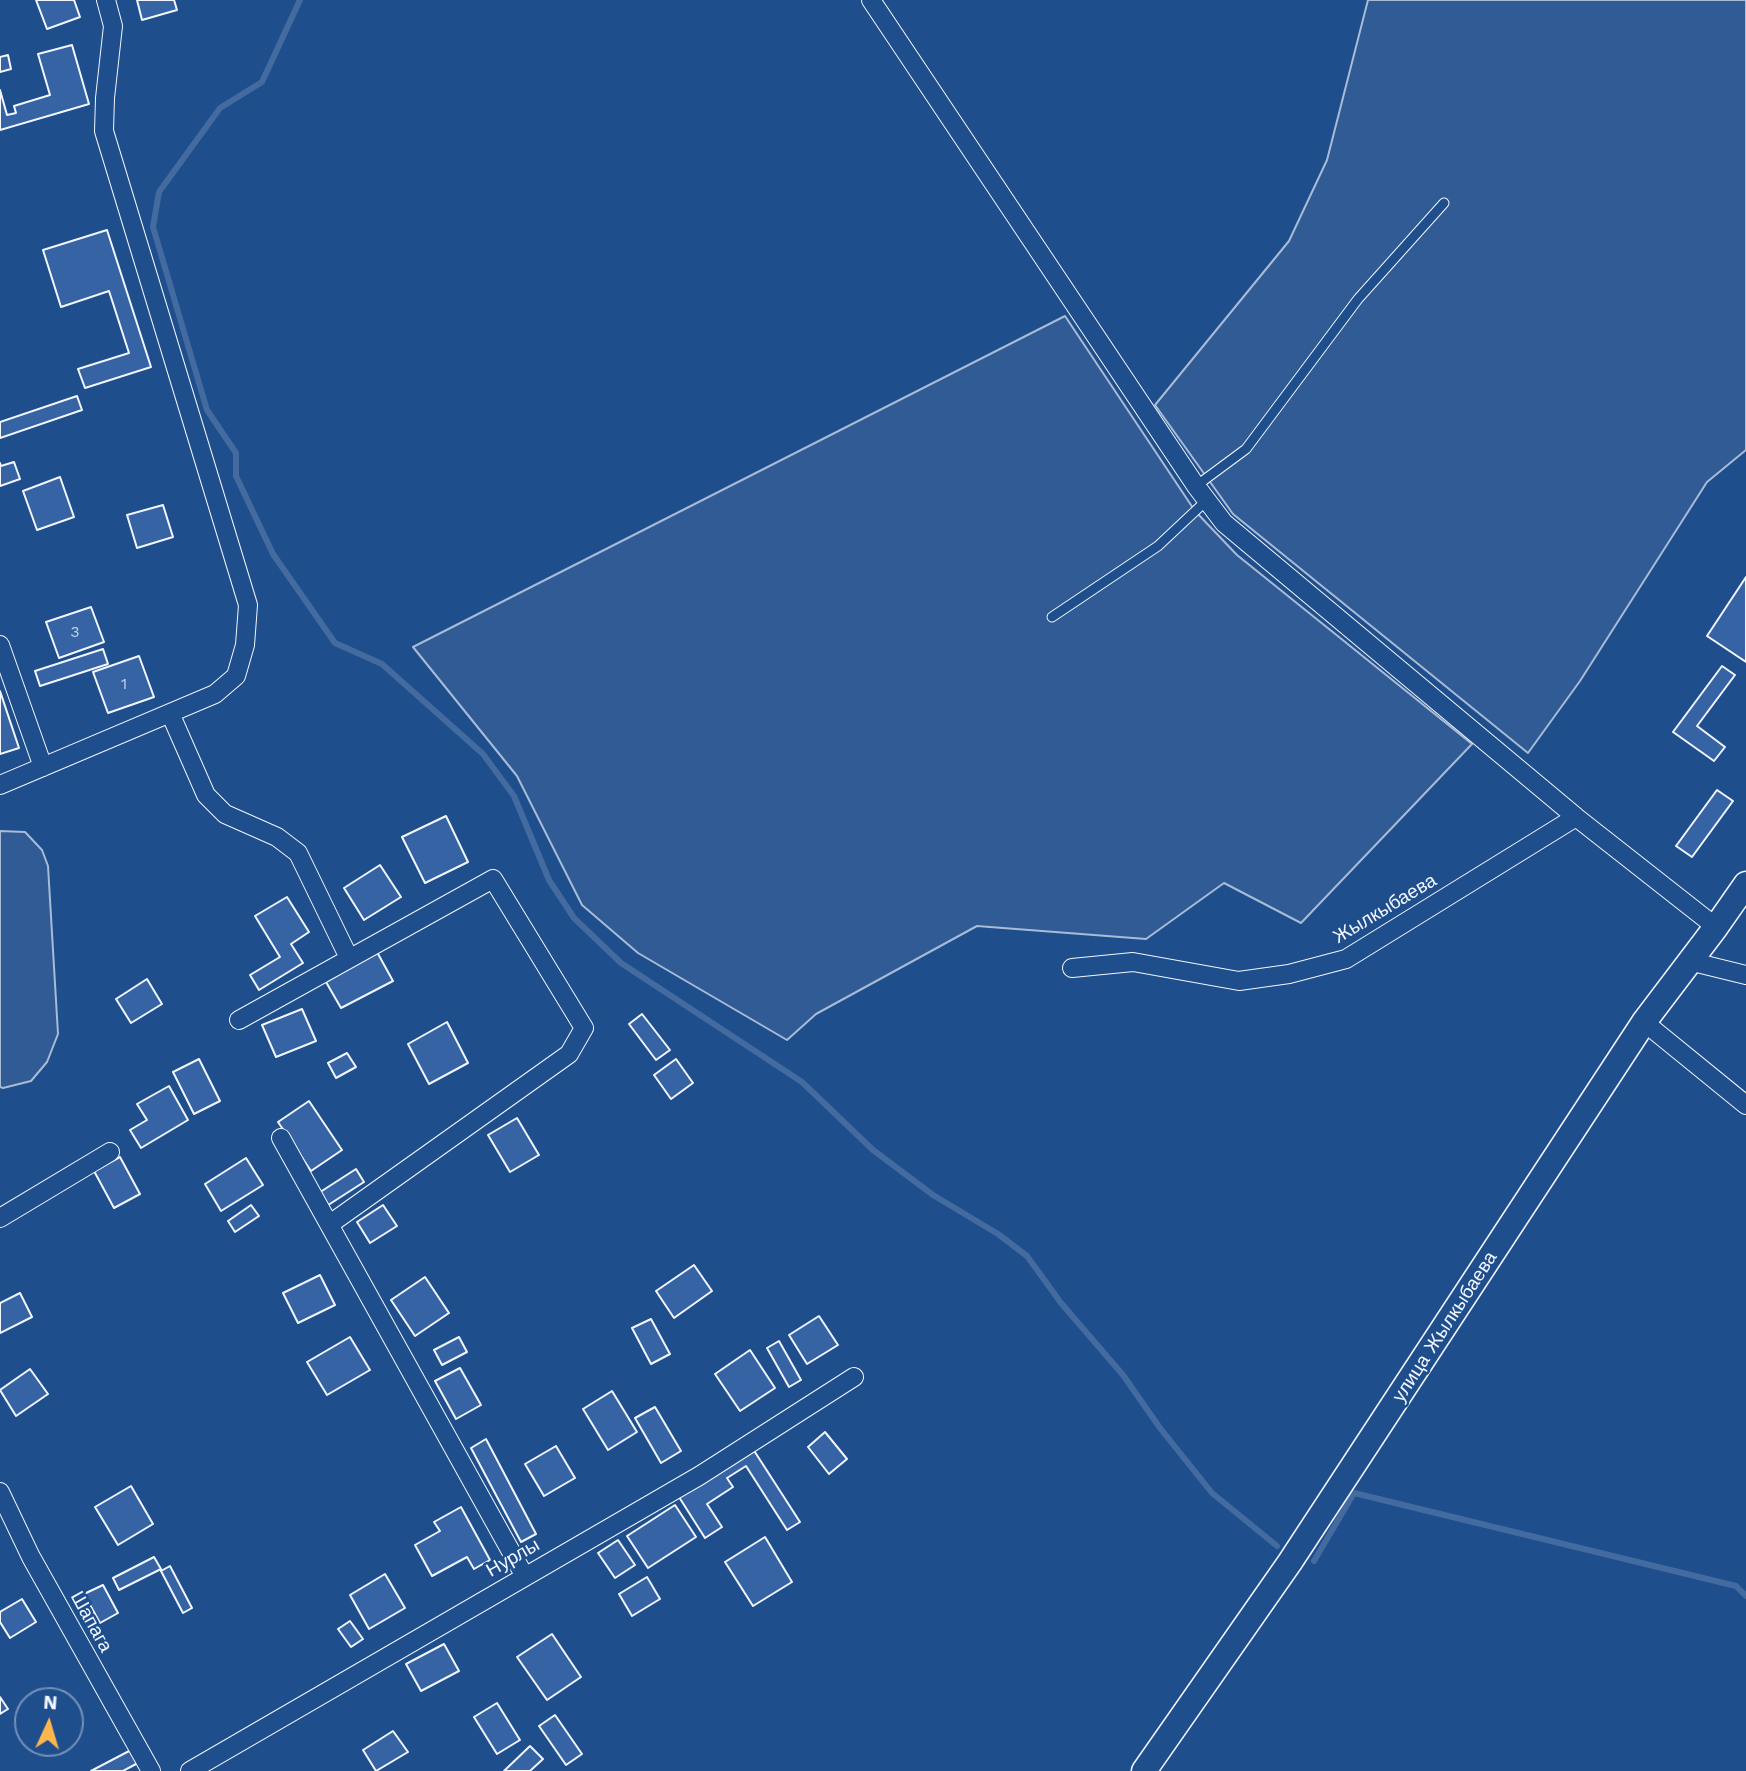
<!DOCTYPE html>
<meta charset="utf-8">
<style>
body{margin:0}
#map{position:relative;width:1746px;height:1771px;overflow:hidden;background:#1f4e8c;font-family:"Work Sans",sans-serif}
canvas{display:block}
.north{position:absolute;left:14px;top:1687px;width:70px;height:70px;box-sizing:border-box;background:#1f4e8c;border:2px solid #7391ba;border-radius:50%;rotate:4deg;font-size:19px;font-weight:700;line-height:28px;text-align:center;color:#f2f6ff}
.north::after{content:'';display:block;margin:auto;width:24px;height:32px;background:#ffb74d;clip-path:polygon(50% 0,100% 100%,50% 72%,0 100%)}
</style>
<div id="map">
<canvas width="1746" height="1771"></canvas>
<div class="north">N</div>
</div>
<script>
const ctx = document.querySelector('canvas').getContext('2d');
ctx.lineJoin = 'round';
function fill(path, color) {
  ctx.fillStyle = color;
  ctx.fill(path, 'evenodd');
}
function trace(path, color, width, dash) {
  ctx.strokeStyle = color;
  ctx.lineWidth = width;
  ctx.lineCap = dash ? 'butt' : 'round';
  ctx.setLineDash(dash || []);
  ctx.stroke(path);
}
function write(font, color, halo, rows, align = 'center') {
  ctx.font = font + ' "Work Sans",sans-serif';
  ctx.lineWidth = 5;
  ctx.setLineDash([]);
  ctx.textBaseline = 'middle';
  ctx.strokeStyle = halo;
  ctx.fillStyle = color;
  for (const [text, x, y, turn = 0] of rows) {
    ctx.save();
    ctx.translate(x, y);
    ctx.rotate((+turn || 0) * Math.PI / 180);
    ctx.textAlign = isNaN(turn) ? turn : align;
    if (halo) ctx.strokeText(text, 0, 0);
    ctx.fillText(text, 0, 0);
    ctx.restore();
  }
}
const built = new Path2D(`
 M1368,0H1746V450L1707,482L1580,681L1528,753L1233,514L1155,405L1289,241L1327,160Z
 M1065,316L1195,511L1237,555L1472,744L1301,923L1224,883L1146,939L977,926L816,1014L787,1040L638,953L582,905L517,776L413,647Z
 M0,831L25,832L42,850L48,866L58,1034L47,1062L31,1081L3,1088L0,1087Z`);
const stream = new Path2D(`
 M300,0L262,82L220,108L159,192L153,227L207,410L236,453V476L273,554L335,643L382,664L483,754L514,796L549,880L574,918L621,963L802,1082L873,1150L933,1195L998,1234L1027,1256L1061,1303L1123,1375L1160,1428L1212,1493L1277,1546
 M1314,1561L1354,1493L1736,1586L1746,1596`);
const building = new Path2D(`
 M36,0H74L80,17L47,29Z
 M137,0H174L177,10L142,20Z
 M72,45L89,104L0,130V90L7,115L16,113L14,106L50,95L38,54Z
 M8,55L11,69L0,72V57Z
 M107,230L151,367L85,388L78,369L129,353L109,291L61,307L43,250Z
 M77,396L82,410L0,438V422Z
 M14,462L20,479L0,486V463L1,466Z
 M60,477L74,517L37,530L23,491Z
 M163,505L173,537L137,548L127,515Z
 M1746,577V662L1707,636Z
 M91,607L104,642L59,658L46,622Z
 M103,649L108,664L40,686L35,671Z
 M139,656L154,697L108,713L93,672Z
 M1722,666L1735,675L1697,726L1725,747L1714,761L1673,732Z
 M0,691L19,748L0,754Z
 M1717,790L1733,801L1692,857L1676,846Z
 M446,816L468,862L425,883L402,837Z
 M380,865L401,897L364,920L344,888Z
 M287,897L309,932L291,944L303,963L259,990L250,975L280,957L255,916Z
 M377,952L393,981L341,1008L326,982Z
 M147,979L162,1004L131,1023L116,999Z
 M302,1009L316,1041L276,1057L262,1025Z
 M642,1014L670,1050L656,1060L629,1024Z
 M447,1022L468,1063L429,1084L408,1044Z
 M347,1053L356,1067L336,1078L328,1063Z
 M199,1059L220,1101L194,1114L173,1072Z
 M676,1059L693,1083L671,1099L654,1075Z
 M169,1086L188,1120L141,1148L130,1130L147,1120L137,1104Z
 M309,1101L342,1150L311,1171L278,1122Z
 M517,1118L539,1155L510,1172L488,1135Z
 M120,1157L140,1194L114,1208L94,1171Z
 M246,1158L263,1185L221,1211L205,1184Z
 M356,1169L364,1182L322,1209L314,1196Z
 M251,1205L259,1216L235,1232L228,1221Z
 M383,1205L397,1226L370,1243L357,1222Z
 M694,1265L712,1291L674,1318L656,1291Z
 M320,1275L335,1305L298,1323L283,1293Z
 M425,1277L449,1313L415,1336L391,1300Z
 M20,1293L32,1317L0,1333V1303Z
 M819,1316L838,1345L807,1364L789,1335Z
 M651,1319L670,1354L651,1364L632,1328Z
 M350,1337L370,1370L327,1395L307,1362Z
 M459,1337L467,1352L442,1365L434,1350Z
 M779,1341L801,1380L789,1387L767,1348Z
 M750,1350L775,1388L740,1411L715,1374Z
 M460,1368L481,1405L456,1419L435,1381Z
 M30,1369L48,1394L16,1416L0,1390Z
 M612,1391L637,1432L608,1450L583,1409Z
 M655,1407L681,1451L661,1463L635,1418Z
 M825,1432L847,1459L829,1474L808,1447Z
 M486,1439L536,1534L521,1542L471,1448Z
 M556,1446L575,1478L544,1496L525,1464Z
 M753,1449L800,1522L787,1530L746,1466L727,1478L733,1487L707,1504L722,1527L705,1538L679,1497Z
 M131,1486L153,1524L118,1545L95,1507Z
 M675,1505L696,1537L648,1568L627,1536Z
 M461,1507L490,1560L474,1569L467,1557L432,1576L415,1545L440,1531L434,1522Z
 M765,1537L792,1582L753,1606L725,1562Z
 M618,1540L635,1565L615,1578L598,1553Z
 M154,1557L161,1569L119,1590L113,1578Z
 M170,1566L192,1608L183,1613L161,1571Z
 M385,1574L405,1608L369,1629L350,1595Z
 M647,1577L660,1599L632,1616L619,1594Z
 M103,1585L118,1613L100,1623L84,1594Z
 M22,1599L36,1622L10,1638L0,1622V1612Z
 M350,1621L363,1639L351,1647L338,1629Z
 M552,1634L581,1677L547,1700L517,1657Z
 M444,1644L459,1671L421,1691L406,1664Z
 M0,1697L8,1709L0,1714Z
 M497,1703L520,1740L497,1754L474,1717Z
 M555,1715L582,1754L566,1765L539,1726Z
 M393,1731L408,1752L376,1771L363,1750Z
 M530,1746L543,1759L530,1771H504Z
 M131,1750L138,1763L123,1771H91Z`);
const lane = new Path2D(`
 M1196,486L1246,449L1358,299L1444,203
 M1052,617L1158,546L1207,500`);
const street = new Path2D(`
 M871,0L1196,486L1224,523L1576,817L1716,927
 M0,645L43,767
 M170,713L206,795L225,814L277,837L298,853L349,958
 M0,785L215,694L236,676L245,645L248,605L104,131L105,98L113,26L106,0
 M1689,961L1746,975
 M1072,968L1133,962L1239,981L1289,974L1346,959L1576,817
 M239,1020L493,879L584,1028L569,1054L330,1224
 M1644,1022L1746,1105
 M281,1138L524,1575
 M0,1218L110,1152
 M0,1492L31,1557L151,1771
 M190,1771L699,1476L854,1377`);
const secondary = new Path2D(`
 M1144,1771L1290,1562L1644,1022L1716,927L1746,884`);
const numberNames = [
 ["3",75,632],
 ["1",124,684]
];
const streetNames = [
 ["Жылкыбаева",1385,909,-31],
 ["улица Жылкыбаева",1445,1327,-57],
 ["Нурлы",513,1558,-30],
 ["Шапага",91,1622,61]
];
fill(built, '#305b95');
trace(built, '#a8bbd7', 2);
trace(stream, '#446ba0', 6);
fill(building, '#3563a3');
trace(building, '#f2f6ff', 2);
trace(lane, '#f2f6ff', 11);
trace(street, '#f2f6ff', 20);
trace(secondary, '#f2f6ff', 27);
trace(lane, '#1f4e8c', 9);
trace(street, '#1f4e8c', 18);
trace(secondary, '#1f4e8c', 24);
write('16px', '#c3d1e8', null, numberNames);
write('19px', '#f2f6ff', '#1f4e8c', streetNames);
</script>
